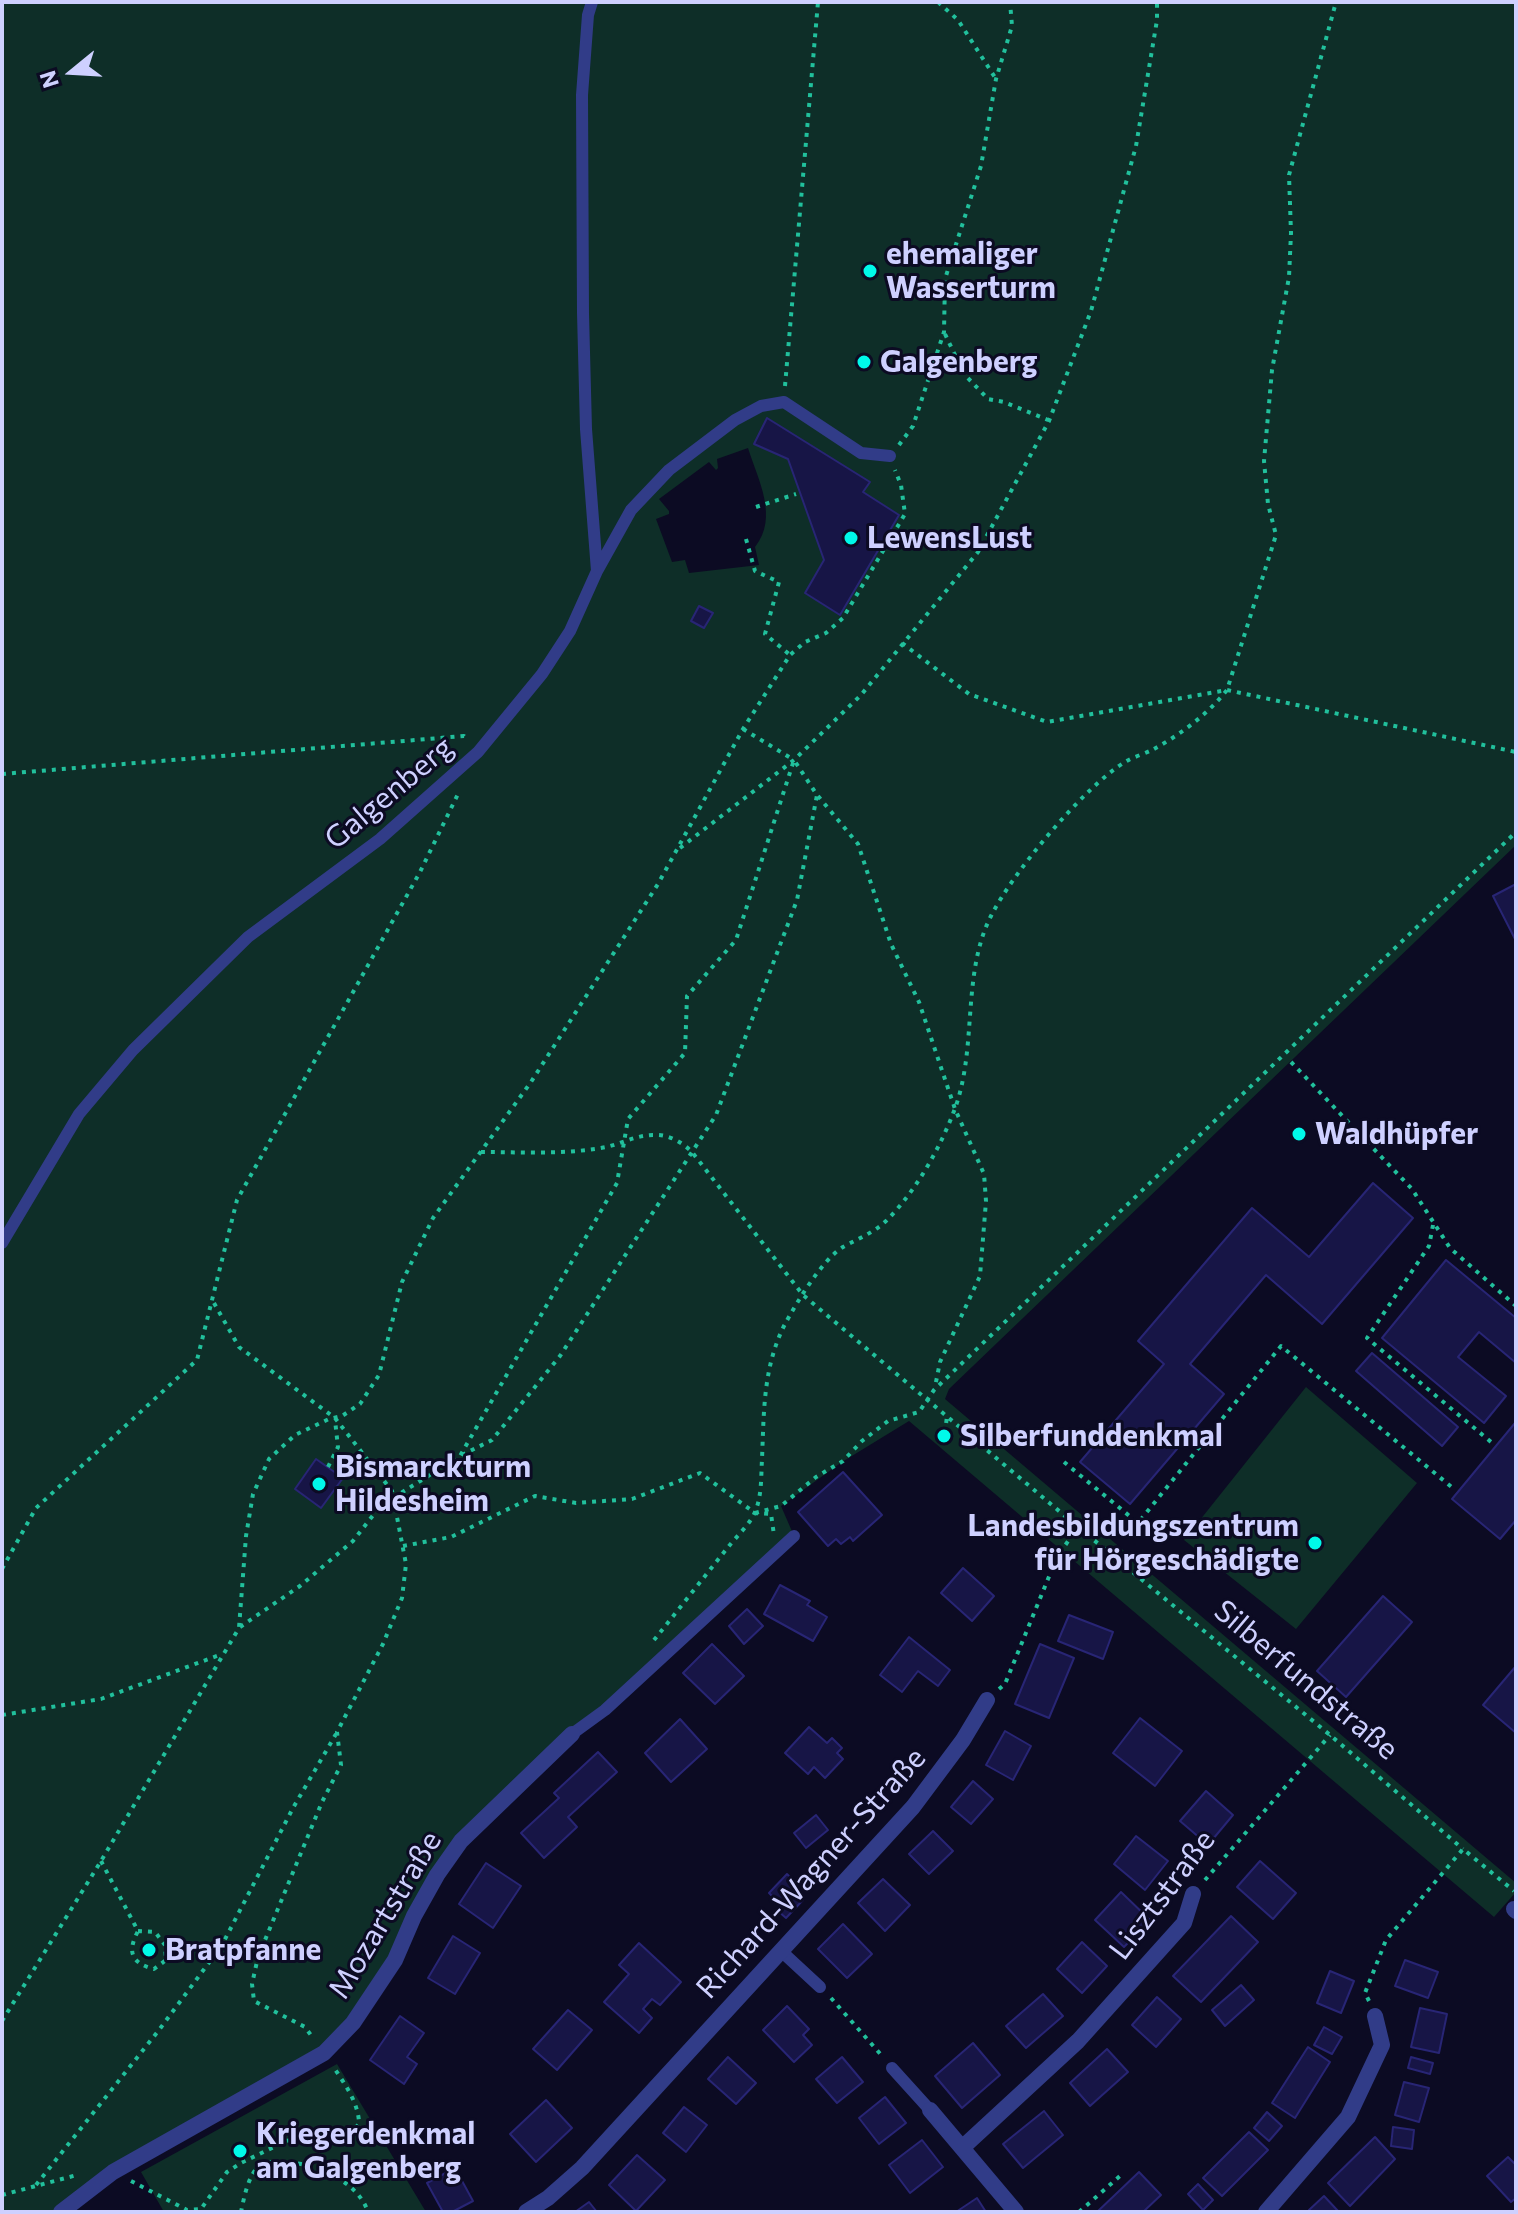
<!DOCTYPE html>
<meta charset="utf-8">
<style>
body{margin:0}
#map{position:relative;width:1518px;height:2214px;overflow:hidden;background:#0c0b23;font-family:Commissioner,sans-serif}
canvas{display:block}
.frame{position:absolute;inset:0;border:4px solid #ced0ff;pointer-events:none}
.north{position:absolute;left:32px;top:32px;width:80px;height:80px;-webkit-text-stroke:6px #0c0b23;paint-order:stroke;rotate:252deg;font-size:22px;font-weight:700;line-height:32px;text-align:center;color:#ced0ff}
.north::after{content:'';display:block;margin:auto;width:28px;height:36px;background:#ced0ff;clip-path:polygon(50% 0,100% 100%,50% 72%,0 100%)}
</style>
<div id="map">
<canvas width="1518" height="2214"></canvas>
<div class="frame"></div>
<div class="north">N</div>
</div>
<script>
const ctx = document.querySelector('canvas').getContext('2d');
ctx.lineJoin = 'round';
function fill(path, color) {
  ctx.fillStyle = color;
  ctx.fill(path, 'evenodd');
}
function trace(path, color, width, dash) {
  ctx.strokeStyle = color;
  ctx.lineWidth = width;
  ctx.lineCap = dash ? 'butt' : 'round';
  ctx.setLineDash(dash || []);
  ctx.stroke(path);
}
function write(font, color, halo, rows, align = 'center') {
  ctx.font = font + ' Commissioner,sans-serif';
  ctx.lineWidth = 6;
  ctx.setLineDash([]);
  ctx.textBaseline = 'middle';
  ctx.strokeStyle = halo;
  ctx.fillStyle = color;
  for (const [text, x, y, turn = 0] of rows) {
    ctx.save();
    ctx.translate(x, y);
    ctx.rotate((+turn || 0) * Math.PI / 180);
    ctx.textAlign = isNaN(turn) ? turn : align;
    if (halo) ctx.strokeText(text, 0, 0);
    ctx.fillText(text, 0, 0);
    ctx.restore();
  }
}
const green = new Path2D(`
 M2,2H1516V845L949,1389L945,1399L1516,1883V1892L1494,1917L909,1421L842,1462L781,1506L794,1536L461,1841L395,1960L324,2053L61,2212H2ZM748,448C758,480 779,517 755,547L759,565L689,573L685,560L672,562L656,519L669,514V511L659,499L709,462L716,470L718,468L717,459Z
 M1306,1387L1417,1483L1296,1629L1184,1540Z
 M337,2064L426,2212H164L141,2172Z`);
const building = new Path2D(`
 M767,418L870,482L863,492L899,515L840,615L805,593L824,560L788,459L754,444Z
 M699,606L713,613L704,628L691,621Z
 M1516,884V941L1493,896Z
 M1373,1183L1413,1218L1322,1324L1266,1275L1190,1364L1224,1394L1130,1504L1080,1462L1164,1364L1138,1341L1252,1208L1309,1257Z
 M1446,1260L1516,1318V1363L1479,1332L1458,1357L1506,1396L1484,1423L1382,1338Z
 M1372,1353L1458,1427L1442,1446L1356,1371Z
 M1515,1423L1516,1520L1500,1539L1452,1499Z
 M316,1459L343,1478L321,1508L295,1489Z
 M843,1472L882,1515L853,1541L850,1537L841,1544L836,1539L828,1546L798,1512Z
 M963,1568L994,1596L972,1621L941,1593Z
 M780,1585L810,1601L807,1605L827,1617L813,1641L764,1614Z
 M1383,1596L1412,1622L1346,1697L1317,1671Z
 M747,1609L763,1626L744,1644L729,1626Z
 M1069,1615L1113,1632L1103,1659L1058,1641Z
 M909,1637L950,1670L938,1686L918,1671L902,1692L880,1675Z
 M712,1644L744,1676L715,1704L683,1673Z
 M1040,1644L1074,1658L1049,1718L1015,1704Z
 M1516,1666V1733L1483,1705Z
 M1140,1718L1182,1751L1155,1786L1113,1753Z
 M680,1719L707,1749L671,1782L645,1753Z
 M809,1727L827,1743L832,1738L842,1748L837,1753L843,1759L825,1778L814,1767L808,1774L785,1753Z
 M1005,1731L1031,1746L1013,1780L986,1765Z
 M598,1752L617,1772L568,1817L577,1827L544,1858L521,1833L559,1798L554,1793Z
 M973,1781L993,1799L971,1824L951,1807Z
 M1206,1791L1233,1815L1208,1845L1180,1821Z
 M816,1815L828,1830L806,1848L794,1833Z
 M933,1831L953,1851L929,1874L909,1854Z
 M1136,1836L1168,1861L1145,1890L1114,1864Z
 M1260,1861L1296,1893L1273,1919L1237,1887Z
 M486,1863L521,1886L493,1928L459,1904Z
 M787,1874L797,1884L792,1890L803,1900L786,1918L778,1911L783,1907L769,1893Z
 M883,1879L910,1905L885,1931L858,1903Z
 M1121,1892L1150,1920L1124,1947L1095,1920Z
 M1231,1916L1258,1942L1201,2002L1173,1976Z
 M843,1924L872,1954L847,1978L818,1949Z
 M453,1936L480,1953L455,1994L428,1978Z
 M1082,1942L1107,1966L1082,1993L1057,1969Z
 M639,1943L681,1982L660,2005L652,1999L643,2009L652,2018L639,2033L604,2002L629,1974L619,1965Z
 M1405,1960L1438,1972L1428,1998L1395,1986Z
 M1330,1971L1354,1981L1341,2013L1317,2003Z
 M1241,1985L1254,2000L1225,2026L1212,2010Z
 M1043,1994L1063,2016L1026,2048L1006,2026Z
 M1157,1997L1181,2019L1156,2047L1132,2025Z
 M787,2006L809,2029L803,2035L812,2045L794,2062L763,2030Z
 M1420,2008L1447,2014L1439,2053L1411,2047Z
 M568,2010L592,2030L557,2070L533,2049Z
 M400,2016L424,2033L407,2057L417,2064L404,2084L370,2060Z
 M1324,2027L1342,2037L1332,2054L1314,2045Z
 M973,2043L1000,2075L962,2108L935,2076Z
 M1308,2047L1330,2062L1295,2118L1272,2103Z
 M1107,2049L1128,2072L1090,2106L1070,2083Z
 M728,2057L756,2083L736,2104L708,2079Z
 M842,2057L863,2082L837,2103L816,2079Z
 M1411,2057L1433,2063L1430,2074L1408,2068Z
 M1404,2082L1429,2088L1419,2122L1395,2115Z
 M885,2097L906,2123L879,2144L859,2118Z
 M546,2100L572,2128L536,2162L510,2134Z
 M684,2107L707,2125L686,2152L663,2133Z
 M1044,2111L1063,2135L1023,2168L1003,2144Z
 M1267,2112L1282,2126L1269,2141L1254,2128Z
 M1393,2127L1414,2130L1412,2149L1391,2146Z
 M1249,2132L1268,2150L1222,2196L1203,2178Z
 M1375,2137L1395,2159L1350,2206L1328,2183Z
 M922,2140L943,2167L910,2193L889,2165Z
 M637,2155L665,2180L636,2211L609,2185Z
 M1508,2157L1516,2165V2198L1511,2202L1487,2176Z
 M455,2168L473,2201L452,2212H443L427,2183Z
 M1139,2172L1161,2195L1143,2212H1097Z
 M1198,2184L1213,2200L1203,2210L1188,2194Z
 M1324,2196L1338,2211L1310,2212L1309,2210Z
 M977,2198L986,2212H956Z
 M589,2202L597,2212H575Z`);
const path = new Path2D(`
 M938,2L958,20L996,79
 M945,334L964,374L988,399L1004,402L1048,420
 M785,386L818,2
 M899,445L913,426L944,332L945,279L981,166L996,79L1012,26L1010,2
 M756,507L796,494
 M746,539L755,571L779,582L765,634L790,655
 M902,643L969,694L1047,722L1227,690L1516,752
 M743,729L794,760
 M2,774L464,736L468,740
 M818,796L858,844L891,944L919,1002L955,1109L984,1174L986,1201L980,1276L940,1362L935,1387
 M680,848L794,760L861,695L978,552L1049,421L1091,311L1136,146L1157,20V2
 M1291,1062L1412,1189L1450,1248L1516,1306
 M481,1152C522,1152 565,1155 606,1147C621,1144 636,1135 654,1135C668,1134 682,1142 692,1152L803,1295L1078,1527L1330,1735L1463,1849
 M1433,1225L1429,1246L1367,1338L1491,1442
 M214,1303L239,1347L335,1418L392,1491L406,1564L402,1598L383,1644L337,1732L341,1765L322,1802L258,1957L252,1984L254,2001L305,2027L313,2038
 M945,1433L947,1416
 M1064,1462L1138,1523L1281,1346L1454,1489
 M328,1467L338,1447L335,1420
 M393,1498L460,1456L617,1183L628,1119L685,1053L687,996L736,940L794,760L817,795L797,900L716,1115L560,1356L492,1440L460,1456
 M755,1513L781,1506L816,1477L843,1461L862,1441L888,1421L919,1412L934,1390L1516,832
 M403,1546L451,1537L535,1496L576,1503L632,1499L700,1473L755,1513L771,1514L774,1535
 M2,1569L36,1508L197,1360L237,1200L420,872L459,792
 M240,1627L300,1586L353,1541L392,1491
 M654,1640C679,1609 704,1577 729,1546C737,1536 750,1524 755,1512C762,1496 761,1476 762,1459C764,1411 763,1367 785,1324C797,1302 822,1260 843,1247C859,1238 876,1232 889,1218C917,1189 940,1148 954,1111C978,1049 961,975 991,916C1013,872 1084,787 1125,762C1133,757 1144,754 1152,750C1180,735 1208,714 1227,690L1276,535L1268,504L1264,461L1272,370L1289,277L1291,233L1289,175L1336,2
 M999,1689L1005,1684L1057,1557L1078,1527
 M2,1715L101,1699L222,1654
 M101,1861L138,1931C127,1952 131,1963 154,1969L166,1960L165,1945L155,1932L138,1931
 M1205,1880L1330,1735
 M831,1998L883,2057
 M1369,2001L1365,1993L1386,1940L1463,1849L1514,1891
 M2,2021L101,1861L239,1628L246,1536L253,1494L269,1459L295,1435L329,1419L342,1416L360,1404L379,1375L402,1282L433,1218L531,1082L658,884L743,729L790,655L805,642L826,633L843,618L905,514L901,485L895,470
 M131,2181L187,2210L201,2209L227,2172L241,2163L286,2141L354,2129L359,2124C359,2104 345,2084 334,2068
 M36,2185L159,2030L222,1945L293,1808L336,1734
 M2,2195L77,2175
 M241,2212C244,2198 248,2175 260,2165C264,2162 273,2162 278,2162C310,2161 357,2179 368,2212
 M1079,2212L1120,2176`);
const lane = new Path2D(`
 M592,2L588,15L582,95L583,313L586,429L597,571
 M2,1243L79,1114L133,1050L248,937L380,839L478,752L542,674L570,631L597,571L631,510L669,470L735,420L761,406L784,402L861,453L890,456
 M572,1734L605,1710L794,1536
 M780,1950L820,1987
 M892,2068L930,2110`);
const street = new Path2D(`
 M1514,1909L1516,1911
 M930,2110L1016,2212
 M962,2148L1078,2041L1184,1923L1193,1894
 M61,2212L113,2172L324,2053L353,2023L395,1960L414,1916L437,1875L461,1841L572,1734
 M526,2212L548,2198L582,2168L913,1807L963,1740L987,1700
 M1266,2212L1348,2117L1382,2045L1375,2016`);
const markers = [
 [870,271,8,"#00f9e9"],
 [864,362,8,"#00f9e9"],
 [851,538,8,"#00f9e9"],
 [1299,1134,8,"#00f9e9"],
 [944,1436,8,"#00f9e9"],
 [319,1484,8,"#00f9e9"],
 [1315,1543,8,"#00f9e9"],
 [149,1950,8,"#00f9e9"],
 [240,2151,8,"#00f9e9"]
];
const poiNames = [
 ["ehemaliger",886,254],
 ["Wasserturm",886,288],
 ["Galgenberg",880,362],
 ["LewensLust",867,538],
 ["Waldhüpfer",1315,1134],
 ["Silberfunddenkmal",960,1436],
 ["Bismarckturm",335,1467],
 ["Hildesheim",335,1501],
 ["Landesbildungszentrum",1299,1526,"right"],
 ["für Hörgeschädigte",1299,1560,"right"],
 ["Bratpfanne",165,1950],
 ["Kriegerdenkmal",256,2134],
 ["am Galgenberg",256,2168]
];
const streetNames = [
 ["Galgenberg",389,793,-40],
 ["Silberfundstraße",1306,1680,40],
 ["Richard-Wagner-Straße",811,1873,-48],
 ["Lisztstraße",1162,1895,-53],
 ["Mozartstraße",385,1915,-59]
];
fill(green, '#0e2e28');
fill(building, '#171546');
trace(building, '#282575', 2);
trace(path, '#21c09c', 4, [4, 6]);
trace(lane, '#313c88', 12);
trace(street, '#313c88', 16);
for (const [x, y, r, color] of markers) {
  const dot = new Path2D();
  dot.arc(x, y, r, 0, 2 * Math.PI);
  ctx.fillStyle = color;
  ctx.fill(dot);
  trace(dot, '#0c0b23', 3);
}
write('bold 30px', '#ced0ff', '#0c0b23', poiNames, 'left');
write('30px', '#ced0ff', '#0c0b23', streetNames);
</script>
